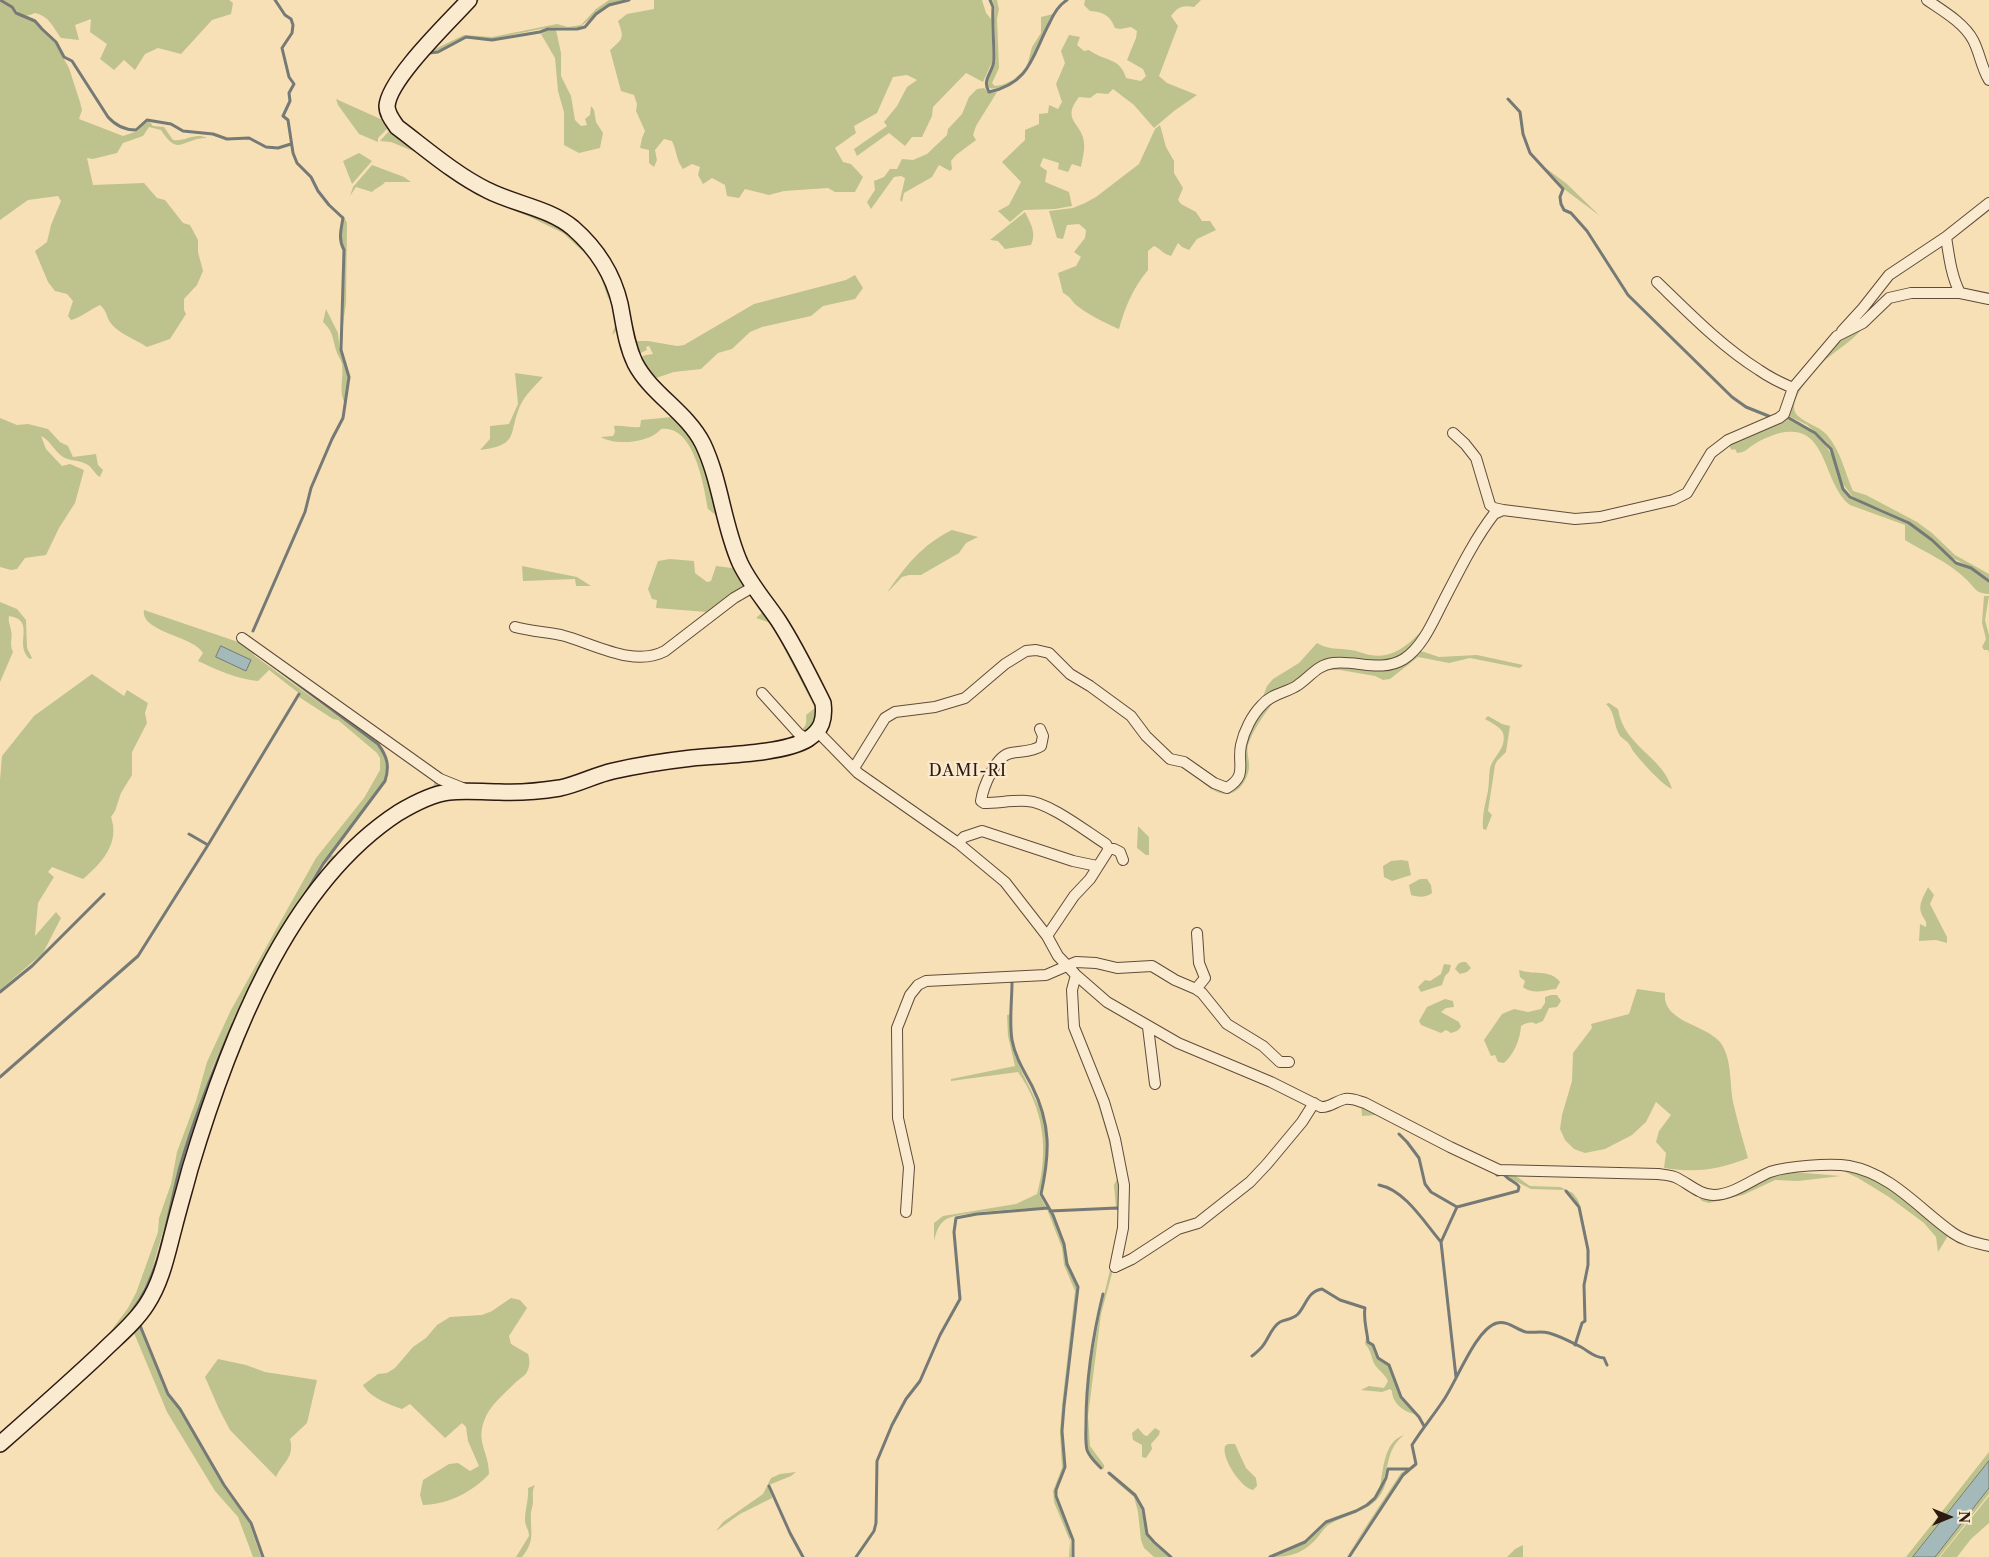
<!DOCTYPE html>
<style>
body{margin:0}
#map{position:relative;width:1989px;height:1557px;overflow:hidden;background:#f8e0b6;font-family:"Libre Caslon Text",serif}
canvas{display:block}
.north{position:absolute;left:1924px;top:1492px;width:50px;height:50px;-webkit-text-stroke:4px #faebd0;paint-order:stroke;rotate:90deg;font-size:14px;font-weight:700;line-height:20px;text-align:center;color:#2e1a10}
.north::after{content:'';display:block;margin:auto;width:18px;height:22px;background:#2e1a10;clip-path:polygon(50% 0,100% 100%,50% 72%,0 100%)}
</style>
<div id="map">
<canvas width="1989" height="1557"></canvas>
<div class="north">N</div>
</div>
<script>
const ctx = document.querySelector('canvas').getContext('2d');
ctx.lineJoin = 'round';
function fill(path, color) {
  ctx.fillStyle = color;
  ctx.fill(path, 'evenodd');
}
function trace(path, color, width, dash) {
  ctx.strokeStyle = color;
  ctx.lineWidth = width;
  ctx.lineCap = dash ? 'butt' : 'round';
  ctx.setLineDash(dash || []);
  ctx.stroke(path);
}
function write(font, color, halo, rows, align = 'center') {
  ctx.font = font + ' "Libre Caslon Text",serif';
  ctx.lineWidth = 4.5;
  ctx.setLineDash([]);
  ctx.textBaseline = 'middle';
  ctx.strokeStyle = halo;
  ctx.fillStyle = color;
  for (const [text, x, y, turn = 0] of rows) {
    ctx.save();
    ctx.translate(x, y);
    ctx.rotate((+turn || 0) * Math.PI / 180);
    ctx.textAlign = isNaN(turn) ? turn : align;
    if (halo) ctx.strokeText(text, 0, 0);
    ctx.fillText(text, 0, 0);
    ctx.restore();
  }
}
const green = new Path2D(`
 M1,0H229L233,3L231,14L212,20L181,54L158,48L145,54L135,70L124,60L114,70L100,59L107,44L90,32L91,19L75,25L79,40L61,38C53,27 49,16 35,13C17,20 23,14 11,6C8,4 4,3 1,0Z
 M473,0H479L435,49L464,35L492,37L557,24L568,27L581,25L596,9L609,0H623L606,6L580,27H551L491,39L466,36L440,50L428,53Z
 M654,0H982L986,13L991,19L993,60L983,82L966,73L933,107L932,116L922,137H912L905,146L889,133L857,156L854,149L887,126L884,122L897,106L907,87L917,80L907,75L893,77L877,113L854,126L856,133L835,148L843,162L851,164L863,177L855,192H835L828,188L784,191L769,195L745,189L739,198L727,196L725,185L712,178L703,184L698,175L700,167L692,164L683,169C676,160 677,151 672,141L664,139L655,150L657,160L654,167L649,163V150L640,148L642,138L645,131L636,111L637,104L634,95L621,91L610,50C624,38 624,38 618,21L627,14L654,9Z
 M992,0H997L999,9L997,19L999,68L992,83L995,86L1002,85L1013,80L1023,71L1027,66L1032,47L1041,33V17L1053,14C1038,39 1034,71 1006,85C1000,88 994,90 987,87V81L996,61L994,19L995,7Z
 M1085,0H1201L1194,7C1182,5 1178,7 1171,16L1178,26L1159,76L1167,83L1197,95L1174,111L1154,128L1134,105L1113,89L1108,94L1097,93L1090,98L1079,97C1060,121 1083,123 1084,143C1085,151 1082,160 1081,167L1072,164L1068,172L1058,169L1059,163L1043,158L1040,166L1047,171L1045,182L1069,192L1072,206L1055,209L1024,210L1010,222L998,211L1009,205L1021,182L1002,162L1025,140V130L1039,124V114L1048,113L1049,105L1058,109L1062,102L1056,84L1065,63L1061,51L1069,35L1080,37L1077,45L1084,51L1089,50C1105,62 1120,57 1126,78L1141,81L1146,76L1143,69L1127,60L1136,38L1137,31L1131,27L1120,29L1115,28C1110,15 1103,12 1090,11L1084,5Z
 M0,2L11,8L15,14L35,22L55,43L69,68L80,102L82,110L79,119L123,136L138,131L144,124L149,121L153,126L164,127L173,140C186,142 194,132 207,138C182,138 179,158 161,130L149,127L143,136L123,143L117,153L93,159L87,158L93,185L144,183L157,198L165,200L183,223L190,225L198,240V252L203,271L197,285L184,299V310L186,314L170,339L147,347C137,340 117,333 110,322C106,316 107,311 100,305C89,310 82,317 71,320L68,316L73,301L67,294L55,291L48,282L35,251L47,242L51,225L61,201L58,196L28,200L0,220Z
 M549,30H556L561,53V76L571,96L575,120L581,126L587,125L585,119L590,115L591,106L594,110L596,122L603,133L600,148L579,153L564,145V112L558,91L555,58L541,34Z
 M984,88L989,93L997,92L976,126L973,135L976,140L956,155L951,161L952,169L950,171L939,165L932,177L904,193L902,202L900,200L905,178L901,176L894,177L871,209L867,202L875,190L874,181L884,177L890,169H897L902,159L913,160L927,154L947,135L948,129L962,114L969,97L977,89Z
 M336,99L385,121L388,124L387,129L378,138V142L359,134L338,105Z
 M1160,125L1166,147L1174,161V173L1183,188L1178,200L1181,204L1196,212L1202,221H1210L1216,230L1197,239L1189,250L1182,247L1178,243L1171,256C1163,254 1161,249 1154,246L1148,251V270C1133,288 1125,307 1119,329C1107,324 1083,312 1074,303C1070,298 1069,296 1063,293L1058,273L1076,266L1081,257L1074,252L1085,238L1086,230L1079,224L1067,225L1063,239L1057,238L1049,211L1073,208L1085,203L1096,197L1139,164L1155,129Z
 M391,126L555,223L600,261L621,327L612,335L616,323L611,300L608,298L599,272L592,260L563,233L530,217L477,195L418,153L391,142L380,141L389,131Z
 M359,153L372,161L352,184L343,161Z
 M1539,163L1567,184L1600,216L1564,189L1559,182Z
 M372,165L404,177L411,182H385C381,187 377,187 372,192L356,187L350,196L353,187Z
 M1025,212C1030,222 1037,233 1031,245L1005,249L998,241L990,240Z
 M343,215L347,223L346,303L343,324L345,250L340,235L343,224Z
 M855,275L863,288L855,299L823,306L811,316L762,327L750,332L732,349L718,353L701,369L674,372L653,379L638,358L646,355L653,354L649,346L646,347L647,350L636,355L631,341H648L677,346L684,345L754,304L846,280Z
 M326,309L338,333L340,352L347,371L348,377L345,404C338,391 344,378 342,364C341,359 337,355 336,350C332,336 333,332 323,322Z
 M1864,326C1853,342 1835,350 1821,364C1812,374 1784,404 1798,416C1807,424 1819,426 1827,435C1841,451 1845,473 1853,491L1866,495L1917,522L1932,533L1955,555L1989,574V579L1970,567L1949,556L1933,539L1907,521L1879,508L1862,502L1852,496L1843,484L1832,449L1827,442L1807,425L1787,415L1791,396L1820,360L1845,336Z
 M515,373L543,377C535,386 525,395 520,406C508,434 520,445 480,450L490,439V426L509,424L518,404Z
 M670,408L697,440L748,585L707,612L656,608L657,600L652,599L648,589L658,561L670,559L694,561L695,573L707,582L711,581L716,566L732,568L734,566L718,517L708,509C704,486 694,424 661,429C650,443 615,446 601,437L613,436L615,432L614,426C623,425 631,428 640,427L641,420L672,417L663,409Z
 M1785,415L1805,427L1824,443L1833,457L1843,489L1850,498L1909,524L1938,546L1953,562L1970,569L1989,582V594C1975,593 1976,589 1967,580C1949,562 1926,553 1905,540V525L1850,505C1823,484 1828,427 1786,432C1776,433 1762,439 1753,445C1747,449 1746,452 1737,453L1735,449L1732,450L1729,446L1722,447Z
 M0,418L17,425L28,424L48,429L60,442L68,446L73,457L96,454L98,465L103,470L100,477C94,474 92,466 86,464C79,460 70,461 63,457C54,451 51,441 41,436L46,449L62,466L70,464L84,470L75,503L59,528L46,555L25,558L17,569L11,570L0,567Z
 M952,530L978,537L966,543L959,553L921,575H909L902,577L887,593C906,565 922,545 952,530Z
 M522,566L577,577L591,586H576L575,579L523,581Z
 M1984,596H1989L1985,620L1989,635V653L1988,650H1984L1982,647L1986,639L1982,623Z
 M0,602L17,609L26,620L27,648L32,658L30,659C13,645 37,620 9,616C8,622 10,624 11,630C13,637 9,644 13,652L0,682Z
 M765,604L819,711L808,733L799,731C806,728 807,723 806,715L815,708L771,623L756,618L764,611Z
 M144,610L247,645L255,656L376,744C386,755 389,767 384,781L321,864L256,972L213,1066L179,1167L175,1191L150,1276L136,1304L130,1311L132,1314L142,1300L153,1277L182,1168L216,1066L259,972L331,856L337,854L359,836L430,788L434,785V779L444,788L375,825L262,976L144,1304L76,1367L108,1335L128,1308L136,1293L158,1232L159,1218L171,1184L177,1152L196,1101L207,1062L231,1010L316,858L364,798L380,770V758L377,753L338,720L333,719L299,697L300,694L269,670L258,681C237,679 217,670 198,661L203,653C194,636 140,632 144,610Z
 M1429,623L1408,652L1387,663L1341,660L1261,702L1267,686L1273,679L1299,663L1317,643C1328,650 1339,648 1351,650C1358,651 1364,654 1370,655C1396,660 1413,640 1429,623Z
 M1418,650L1439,657L1477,655L1523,665L1520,668L1470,658L1449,663L1418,657L1390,679L1383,680L1375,676L1340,670H1321L1342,667L1388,670L1401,666Z
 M92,674L124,696L127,690L148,703L145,713L147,723L132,752V775L121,793L115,811L111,817C120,843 102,863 83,879L52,867L48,872L54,877L38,903L35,936L56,912L61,918L43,953L0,990V780L2,756L34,716Z
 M1276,699C1265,713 1254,728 1248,745C1246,752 1250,760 1249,768C1247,784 1233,801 1215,791C1205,786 1197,777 1189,768L1232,789C1241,757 1245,717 1276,699Z
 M1609,703L1618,709C1624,747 1663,756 1672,789C1662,785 1640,760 1633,751C1631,747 1629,743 1626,741C1625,740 1621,737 1620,736C1613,725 1616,713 1606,704Z
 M1488,716L1502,724L1510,726L1506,752L1497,761L1495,765L1488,811L1492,815L1486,830L1483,829C1482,815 1485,805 1488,791C1489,783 1489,775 1490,768C1494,755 1507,748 1503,733C1501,727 1490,722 1485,719Z
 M1138,826L1149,837V855H1146L1137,848Z
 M1401,860L1408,861L1411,875L1392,881L1384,877L1383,866L1391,861Z
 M1420,879H1427L1431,885L1432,893C1425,898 1419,897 1411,895L1409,885Z
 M1928,887L1934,895L1930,904L1947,937V943L1936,940L1919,941L1920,924L1926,927C1927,921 1925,921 1922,915C1917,905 1924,896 1928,887Z
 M1462,962H1466L1471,968L1467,972L1460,974L1455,969L1458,964Z
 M1444,964L1451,965L1449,972L1445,976L1442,985L1421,992L1418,987L1425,980L1430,981L1441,974Z
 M1519,970C1532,975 1551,969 1560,982L1556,989C1545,990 1533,995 1523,987L1525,981L1520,977Z
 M1637,989L1665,993C1662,1022 1705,1024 1720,1042C1733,1059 1729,1086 1734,1106C1738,1123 1743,1141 1748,1158C1717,1170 1698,1173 1664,1168L1666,1153L1656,1142L1659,1131L1671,1115L1656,1102L1646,1122L1632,1135L1605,1149L1585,1153L1574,1149L1565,1140L1560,1129L1562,1115L1572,1081L1573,1053L1592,1028L1591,1024L1629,1014Z
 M1551,995H1557L1561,1001L1557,1007L1549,1008L1543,1021L1536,1024C1531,1021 1526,1023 1521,1026C1520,1040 1514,1054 1504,1063L1498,1062L1495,1055L1491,1056L1484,1040L1502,1014L1514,1009L1528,1012L1541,1009L1545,1003V997Z
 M1445,999L1453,1001L1454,1007L1446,1008L1441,1012L1459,1022L1461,1027L1457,1031L1451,1033L1446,1030L1441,1033L1421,1025L1419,1021L1427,1007Z
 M1011,1014C1011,1026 1010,1038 1013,1049C1022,1080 1045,1106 1047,1140C1048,1158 1044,1177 1039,1194L1046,1207C1027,1209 957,1211 945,1220C938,1225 936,1233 934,1241V1223L943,1216L1016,1204L1037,1194C1049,1151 1044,1109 1018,1072L951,1081V1079L1015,1066L1008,1036L1007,1015Z
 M1067,1019H1070L1102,1105L1121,1186L1120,1209L1116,1208L1114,1185L1117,1179L1110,1145L1089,1074Z
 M1361,1103L1510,1172L1530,1186L1560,1187L1573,1193L1578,1200L1581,1209L1590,1254C1579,1233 1587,1204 1565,1190L1531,1189L1507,1177L1505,1174H1495L1383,1118L1376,1115L1362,1116Z
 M1839,1169C1882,1171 1917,1209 1949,1234L1938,1252L1936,1237L1924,1223L1889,1197L1858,1178Z
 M1793,1172L1841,1176L1798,1181L1775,1180L1743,1195L1709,1203L1702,1201L1695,1193L1704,1197L1772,1175Z
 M1047,1209L1053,1215L1063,1245L1066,1265L1077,1288L1063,1406L1062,1432L1064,1468L1054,1495L1070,1533L1071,1557H1069L1070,1541L1054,1502L1053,1491L1062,1468L1060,1433L1062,1406L1075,1291L1064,1265L1062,1248Z
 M1111,1266H1114L1101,1314L1088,1416L1090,1446L1104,1465V1469C1100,1465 1094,1461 1091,1456C1074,1424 1102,1303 1111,1266Z
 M511,1298L520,1300L527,1308L509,1336L511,1344L528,1354C530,1360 530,1366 527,1372C525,1376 519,1379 515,1383C504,1394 489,1406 484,1421C476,1443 489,1452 489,1474C474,1491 447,1505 423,1505L420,1495L423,1480L449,1464L458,1463L470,1471L479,1466L468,1441L466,1427L462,1423L445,1438L410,1404L402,1409C390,1405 369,1397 363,1385L378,1374L387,1373L395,1368L413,1347L426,1338L437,1325L450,1317L482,1315L492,1311Z
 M137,1322L153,1356L167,1394L180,1410L223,1486L248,1519L261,1557H253L238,1517L215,1491L167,1412L134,1333H132C88,1373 45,1414 0,1453V1446Z
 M1367,1331V1342L1372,1346L1377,1359L1389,1365L1400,1398L1415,1414C1404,1412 1392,1403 1392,1391L1390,1389L1382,1392L1361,1390L1369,1386L1384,1388L1388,1381C1385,1374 1379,1371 1375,1365C1371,1359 1372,1351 1365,1344Z
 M218,1359L246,1365L265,1372L317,1380L307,1423L290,1439C295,1457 283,1462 276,1477L230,1430L219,1409L205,1377Z
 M1138,1428L1144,1435L1147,1436L1155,1428L1160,1431L1159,1435L1151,1444L1152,1449L1146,1458L1142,1457V1445L1133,1440L1132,1433Z
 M1404,1435C1385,1450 1390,1469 1380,1488C1383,1470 1384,1441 1404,1435Z
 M1228,1444H1235L1246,1468L1256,1478L1257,1486L1253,1490C1241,1488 1221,1458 1225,1446Z
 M1989,1452V1461L1913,1557H1906Z
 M1406,1470H1409L1403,1475L1346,1557L1401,1473Z
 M796,1472L791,1476L769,1485L772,1498L740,1514L716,1531L723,1522L763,1494L771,1478L780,1474Z
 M1109,1476L1134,1495L1141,1508L1146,1533L1151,1541L1170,1557H1154L1144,1548L1141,1540L1138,1512L1134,1497Z
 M1387,1478C1380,1512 1354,1510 1330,1524C1324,1527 1321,1534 1317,1538C1304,1553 1291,1557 1272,1557L1308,1541L1328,1522L1357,1512L1367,1506L1376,1499Z
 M535,1485C532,1491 533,1494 533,1501C533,1504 532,1508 531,1512C530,1532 536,1540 522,1557H516L529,1536C529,1530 525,1526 525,1520C525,1509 529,1499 528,1488Z
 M1989,1488V1494L1939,1557H1935Z
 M1989,1496V1523L1971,1539L1957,1557H1940Z
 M1523,1545V1557H1507L1515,1549Z`);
const water = new Path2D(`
 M221,646L251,660L246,671L216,657Z
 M1989,1461V1488L1935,1557H1913Z`);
const stream = new Path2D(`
 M0,0L12,7L16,13L35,21L42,29L56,42L64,57L72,61L108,117C116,126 125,130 136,130L147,120L171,124L183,131L213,134L227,139L249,138L266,147L278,148L291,144
 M990,0L993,7C992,24 994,41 994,59C994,72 981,79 989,92C1031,83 1032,55 1050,22C1054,13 1059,5 1067,0
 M429,53L438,52L466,37L492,40L540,32L548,29H577L585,27L596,14L609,5L629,0
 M1508,99L1520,112L1523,134L1530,153L1563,189L1560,197L1561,204L1564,210L1571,213L1587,231L1628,295L1732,397L1746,407L1771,417
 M1789,418L1815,433L1831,449L1843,489L1850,497L1909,523L1932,540L1956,563L1971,568L1989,581
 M253,631L305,512L311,488L332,439L343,418L349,377L341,350L344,250C338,239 341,230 343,218L329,205L318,191L311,177L297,163L293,153L288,120L283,116L290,101L289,93L294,84L289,77L282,48L292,33L293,25L291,19L285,15L275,0
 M252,650L378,744C387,756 390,766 385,781L323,864L296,909
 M189,834L208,845
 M1012,982C1012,1000 1009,1021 1012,1040C1015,1057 1024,1071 1032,1086C1051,1124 1050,1153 1041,1194L1053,1215L1064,1244L1067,1264L1078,1287L1064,1406L1062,1431L1065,1467L1056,1490V1496L1073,1540V1557
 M0,992L32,966L104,894
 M245,998L262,963
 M0,1077L138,956L208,845L299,694
 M1399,1134L1407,1142L1419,1158L1425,1184L1431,1192L1457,1207
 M1379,1185C1405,1190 1424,1222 1441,1242
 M1566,1191L1579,1207L1588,1250V1265L1584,1285L1585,1321L1582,1323L1575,1345
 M1050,1211L1117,1208L1120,1210
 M132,1311C161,1274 168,1212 180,1167C194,1118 213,1070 233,1024
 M139,1323L168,1394L180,1409L224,1485L251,1523L263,1557
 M1252,1356C1255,1354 1258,1351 1261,1348C1268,1341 1271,1327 1280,1322C1286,1319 1292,1320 1298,1314C1306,1305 1308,1291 1322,1289L1340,1300L1365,1308C1363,1320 1367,1330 1368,1342L1373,1345L1378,1358L1389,1365L1401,1397L1419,1417L1424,1426
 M1456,1377L1441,1242L1457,1207L1518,1191L1519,1187C1516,1181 1508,1181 1504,1174L1497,1175
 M1101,1468C1095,1462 1090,1458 1087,1450C1085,1441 1086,1432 1086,1423C1086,1380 1093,1335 1103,1294
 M1109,1473L1135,1495L1143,1509L1147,1534L1154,1542L1171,1557
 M769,1486L790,1533L803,1557
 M856,1557L874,1531L876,1523L877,1461L892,1425L906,1399L920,1381L940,1335L960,1299L954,1232L956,1218L977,1214L1048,1208
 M1270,1557L1305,1542L1326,1522L1356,1511L1367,1505L1375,1498L1386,1478L1388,1469H1410
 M1349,1557L1403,1475L1416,1464L1412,1445C1422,1429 1433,1416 1443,1401C1456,1383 1476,1328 1497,1323C1507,1320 1517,1330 1526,1332C1534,1333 1541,1331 1549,1333C1560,1336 1571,1342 1581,1347C1590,1352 1593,1357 1604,1358L1607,1365`);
const street = new Path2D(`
 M1927,0C1943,11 1964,23 1973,40C1980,53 1981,67 1989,80
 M1989,203L1946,237C1949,256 1951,275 1960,293L1989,299
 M1657,282C1689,313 1721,346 1759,370C1769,377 1781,383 1793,388
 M1842,331L1863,308L1889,275L1946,237
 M1453,433L1465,444L1476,458L1490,505L1494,508L1503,510
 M515,627C530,631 545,632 561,635C593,643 633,668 665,651L734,598L753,587
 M242,638L440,779L465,789
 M762,693L799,734L808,739
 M1040,729L1043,736L1041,746C1032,752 1021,751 1011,753C996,755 983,787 981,801L984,803C998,803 1013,800 1027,801C1049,802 1087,832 1106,844L1109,849
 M817,731L858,773L958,843L1005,882L1047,936L1058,956L1076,975L1107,1002L1178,1043L1271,1082L1321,1107C1329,1108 1336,1101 1345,1099C1352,1098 1358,1101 1365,1103L1450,1147L1499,1170L1658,1174C1664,1175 1671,1175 1677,1178C1689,1184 1700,1195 1714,1195C1733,1195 1753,1179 1770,1172C1787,1166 1831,1163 1849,1166C1892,1174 1920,1210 1953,1233C1964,1241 1977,1243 1989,1246
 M854,768L885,718L895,712L935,707L965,698L1005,664L1026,651L1036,650L1049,653L1070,674L1090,686L1131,716L1146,736L1170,759L1184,762L1214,783L1227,788C1248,775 1237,765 1241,745C1244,731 1252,715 1262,705C1272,693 1287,693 1298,685C1310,677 1317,665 1333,663C1357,660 1381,673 1404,659C1423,647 1434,619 1444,600C1459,571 1474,540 1494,514L1503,510L1575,519L1600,517L1673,500L1687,493L1711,453L1728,440L1779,418L1784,414L1793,388L1837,336L1863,323L1889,298L1911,293H1960
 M958,843L964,837L982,831L1073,861L1097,866
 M1047,936L1074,896L1090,879L1109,849H1114L1120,852L1123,860
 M1076,975L1072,990L1074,1027L1104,1102L1115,1139L1124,1185L1123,1228L1115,1267
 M1196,989L1205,978L1199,963L1197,933
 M1148,1027L1155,1084
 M906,1212L909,1167L898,1118L897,1028L910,995L918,985L926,981L1046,975L1076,962L1096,963L1117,968L1152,966L1175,980L1196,989L1202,993L1227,1024L1263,1046L1280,1062H1289
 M1115,1267L1132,1259L1178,1229L1198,1223L1250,1182L1267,1164L1302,1122L1314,1103`);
const secondary = new Path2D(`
 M0,1444C34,1414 68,1384 101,1353C117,1337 135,1323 147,1304C162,1281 167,1254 174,1228C179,1208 185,1188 190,1169C227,1045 286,886 398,813C413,804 432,794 449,792C466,790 482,792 499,792C519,793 541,791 560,788C579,784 595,775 613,771C639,765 666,761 692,758C722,755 784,754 808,739C822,730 825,719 823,703C809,675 795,646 778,620C765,601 750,584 740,563C723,525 721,482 703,444C687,412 651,394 635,363C626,344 624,324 620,304C613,274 597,249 573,228C549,208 514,204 487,190C456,175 425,148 397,127C393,121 387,114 387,106C389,79 449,22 469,0`);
const quarterNames = [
 ["DAMI-RI",968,771]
];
fill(green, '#bec28d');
fill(water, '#a4baba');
trace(water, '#757a76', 1);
trace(stream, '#757a76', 3);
trace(street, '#604c3a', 12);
trace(secondary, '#2e1a10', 18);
trace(street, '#faebd0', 10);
trace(secondary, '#faebd0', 15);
ctx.letterSpacing = '1px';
write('16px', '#2e1a10', '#faebd0', quarterNames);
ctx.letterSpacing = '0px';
</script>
